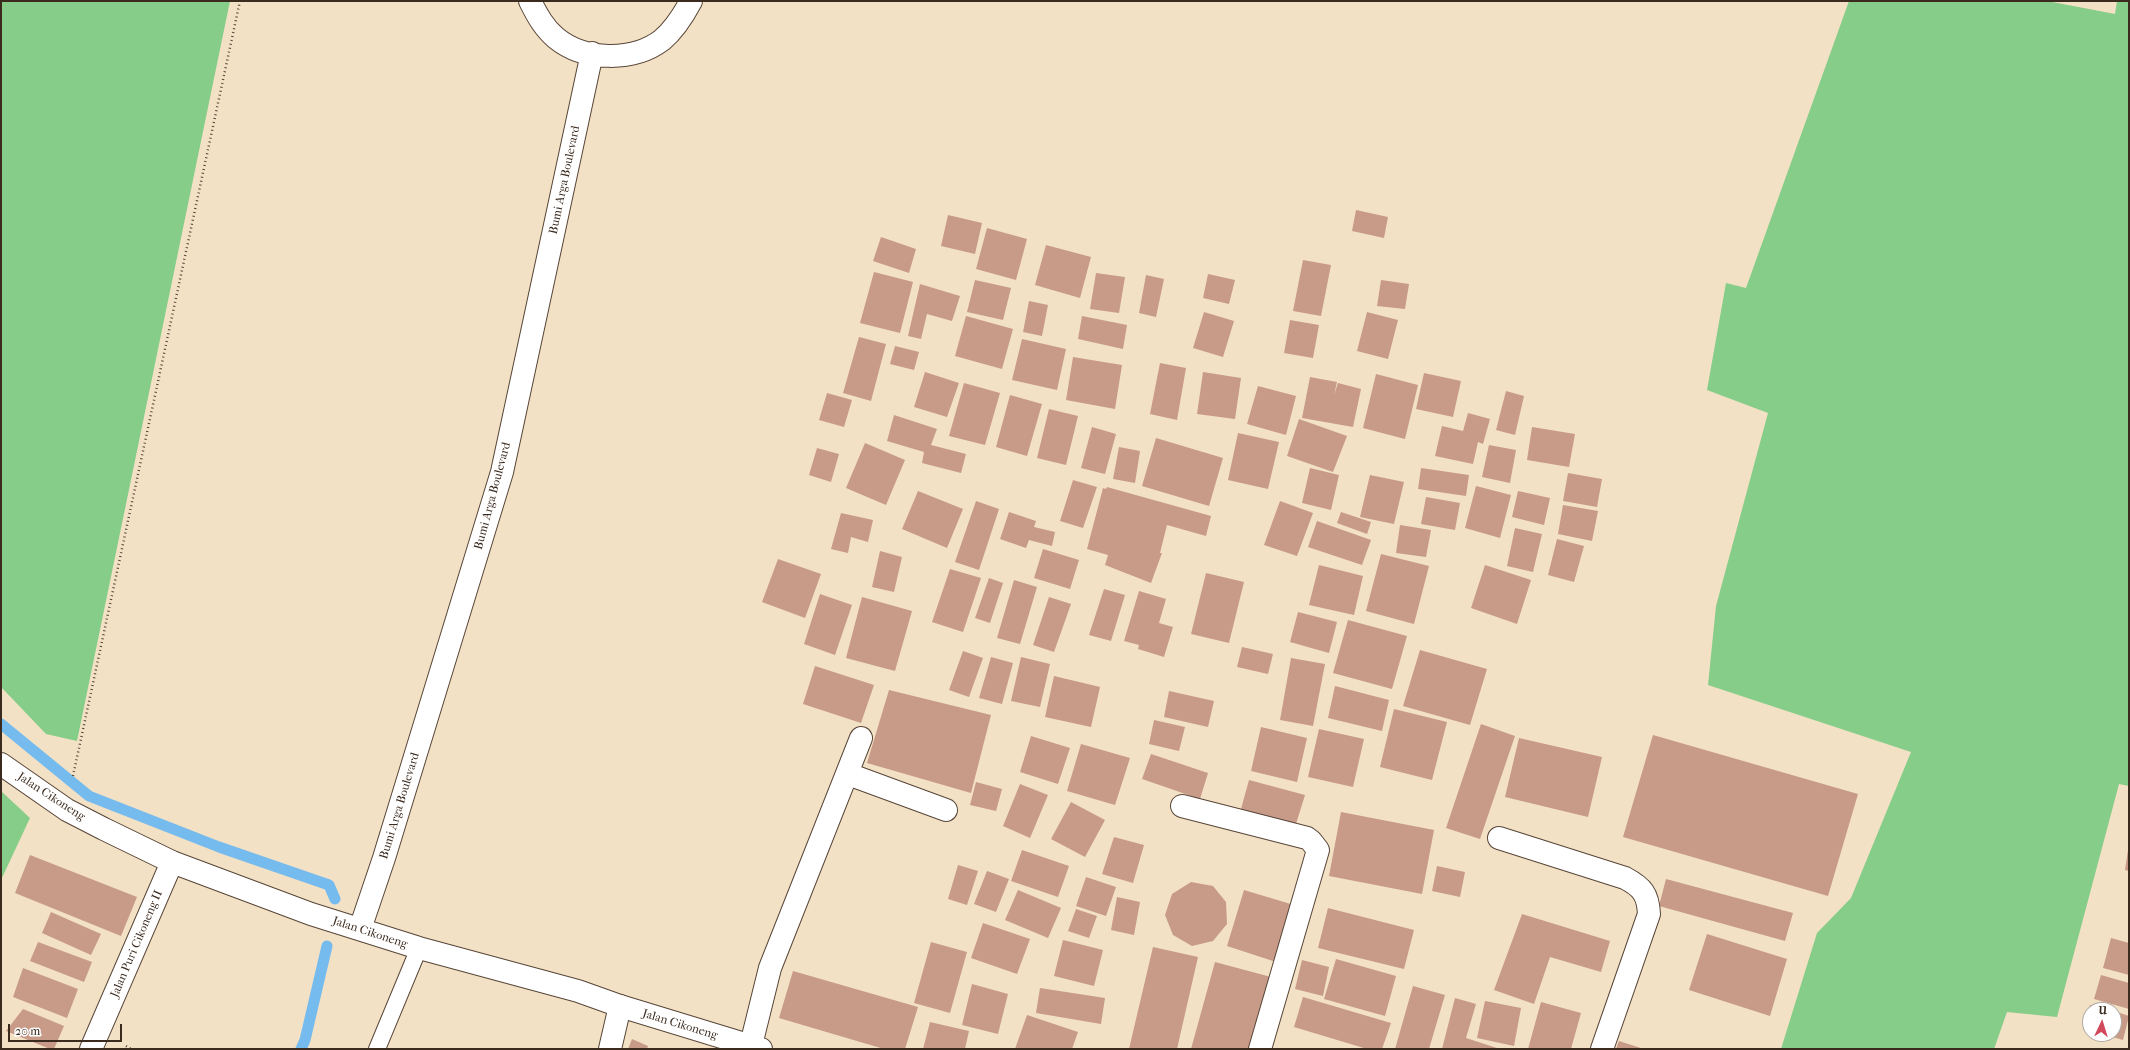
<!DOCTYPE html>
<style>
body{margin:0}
#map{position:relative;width:2130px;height:1050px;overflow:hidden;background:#f3e1c5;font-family:"IM FELL French Canon",serif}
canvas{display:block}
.frame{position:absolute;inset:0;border:2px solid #3b2a1e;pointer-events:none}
.north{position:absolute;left:2082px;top:1002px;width:40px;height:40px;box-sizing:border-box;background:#fff;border:1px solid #b1aaa5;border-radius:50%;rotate:4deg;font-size:11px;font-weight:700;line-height:16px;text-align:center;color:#3b2a1e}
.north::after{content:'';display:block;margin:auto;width:14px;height:18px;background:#d1495b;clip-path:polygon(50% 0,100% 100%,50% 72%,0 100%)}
.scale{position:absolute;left:8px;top:1024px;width:114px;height:18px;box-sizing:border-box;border:2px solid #3b2a1e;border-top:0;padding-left:5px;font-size:12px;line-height:14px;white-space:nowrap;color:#3b2a1e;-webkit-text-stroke:3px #fff;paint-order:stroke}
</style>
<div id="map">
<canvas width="2130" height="1050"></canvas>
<div class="frame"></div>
<div class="north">U</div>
<div class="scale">20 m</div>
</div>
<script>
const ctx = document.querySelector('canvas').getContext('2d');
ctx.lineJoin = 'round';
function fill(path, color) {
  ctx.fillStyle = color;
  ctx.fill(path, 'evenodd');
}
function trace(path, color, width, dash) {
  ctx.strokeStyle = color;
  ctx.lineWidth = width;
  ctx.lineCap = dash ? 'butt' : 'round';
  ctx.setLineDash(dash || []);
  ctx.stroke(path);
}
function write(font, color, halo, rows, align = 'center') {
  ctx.font = font + ' "IM FELL French Canon",serif';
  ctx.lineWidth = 3.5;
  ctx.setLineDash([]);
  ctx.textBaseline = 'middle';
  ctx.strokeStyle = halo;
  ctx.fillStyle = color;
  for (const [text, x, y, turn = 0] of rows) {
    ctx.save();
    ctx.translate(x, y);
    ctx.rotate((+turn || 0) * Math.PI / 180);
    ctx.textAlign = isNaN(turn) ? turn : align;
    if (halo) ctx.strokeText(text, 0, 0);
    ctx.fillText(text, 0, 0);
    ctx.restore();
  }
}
const green = new Path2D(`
 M1,1H230L77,741L46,734L1,687Z
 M1849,1H2047L2115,14L2117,1H2129V786L2119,784L2057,1017L2007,1012L1994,1049H1781L1817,933L1851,898L1911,752L1708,685L1716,606L1768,413L1707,390L1726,283L1746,288Z
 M1,791L30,818L1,880Z`);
const stream = new Path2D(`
 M1,724L89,796L219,847L329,885L335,899
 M301,1049L305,1040L327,946`);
const building = new Path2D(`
 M1356,210L1388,217L1384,238L1352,231Z
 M948,215L982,223L975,254L941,246Z
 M987,228L1027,239L1016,280L976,269Z
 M881,237L916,249L909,273L873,261Z
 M1046,245L1091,257L1080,298L1035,285Z
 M1303,260L1331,265L1321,316L1293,311Z
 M874,272L913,282L900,333L860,323Z
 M1096,273L1125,277L1119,313L1090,309Z
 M1208,274L1235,280L1229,304L1203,298Z
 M1146,275L1164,279L1156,317L1139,313Z
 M975,280L1011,288L1003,320L967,312Z
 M1381,280L1409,284L1405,309L1377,306Z
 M920,284L960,296L952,321L927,314L921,339L908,336Z
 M1029,301L1048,305L1042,336L1023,332Z
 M1204,312L1234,321L1223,357L1193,348Z
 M1367,312L1398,320L1388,359L1357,351Z
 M966,316L1013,329L1002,369L955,356Z
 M1082,316L1127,325L1123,349L1078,339Z
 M1290,320L1319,325L1313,358L1284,353Z
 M859,337L886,344L871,401L843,393Z
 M1022,339L1066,349L1057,390L1012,380Z
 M895,346L919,352L914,370L890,364Z
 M1073,357L1122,365L1115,409L1066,400Z
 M1160,363L1186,368L1177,420L1150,414Z
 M925,372L959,383L947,417L914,407Z
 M1203,372L1241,378L1235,419L1197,414Z
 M1424,373L1461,381L1453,417L1416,409Z
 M1376,374L1418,385L1405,439L1363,428Z
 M1310,377L1337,382L1334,395L1338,383L1361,389L1353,427L1302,418Z
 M964,383L1000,393L985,445L949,436Z
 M1258,386L1296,396L1286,435L1247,424Z
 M1506,391L1524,396L1515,435L1496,430Z
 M827,393L852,400L844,427L819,420Z
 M1010,395L1042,404L1027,456L996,447Z
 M1049,409L1078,416L1066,465L1037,458Z
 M1468,413L1490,419L1483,444L1478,442L1473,464L1435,456L1442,426L1463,431Z
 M894,415L937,429L931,445L966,454L961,473L922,463L924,452L887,441Z
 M1299,419L1347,436L1333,472L1287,456Z
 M1092,427L1116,434L1105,474L1081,468Z
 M1532,427L1575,434L1569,467L1527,460Z
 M1238,433L1279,442L1268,489L1228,480Z
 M1156,438L1223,458L1209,506L1142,486Z
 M865,443L905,460L886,505L846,488Z
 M1489,445L1516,450L1510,483L1482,477Z
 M1119,447L1140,451L1135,483L1113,479Z
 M817,448L839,454L831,482L809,475Z
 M1310,468L1339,475L1331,510L1302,503Z
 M1421,468L1469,475L1466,496L1418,489Z
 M1568,473L1602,479L1597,507L1563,501Z
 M1370,475L1404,482L1394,524L1360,517Z
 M1073,480L1097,487L1083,528L1060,521Z
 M1476,486L1511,495L1500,538L1465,528Z
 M1107,487L1211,516L1206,536L1167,525L1160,553H1162L1151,583L1105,565L1108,555L1087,549L1103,488L1106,489Z
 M918,491L963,509L947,548L902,529Z
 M1518,491L1550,498L1544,525L1512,517Z
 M1426,497L1460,503L1455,530L1421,524Z
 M976,501L999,509L979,570L955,562Z
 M1280,501L1313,513L1297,556L1264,545Z
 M1563,505L1598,511L1592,541L1558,534Z
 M1009,512L1036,521L1034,527L1055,532L1052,546L1029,540L1026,548L1000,539Z
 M1341,512L1371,522L1367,534L1337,523Z
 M841,513L873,520L868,542L851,537L848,553L831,549Z
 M1317,521L1371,540L1362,565L1308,547Z
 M1400,525L1431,530L1426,557L1396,553Z
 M1515,528L1542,534L1533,572L1507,566Z
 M1557,539L1584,546L1574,582L1548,575Z
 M1043,549L1079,560L1070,589L1034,578Z
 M880,551L902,557L894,592L872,587Z
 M1381,554L1429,566L1414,624L1366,611Z
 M778,559L821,574L805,618L762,602Z
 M1319,565L1363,576L1354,615L1309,605Z
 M1485,565L1531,580L1517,624L1471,608Z
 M950,569L981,578L963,632L932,622Z
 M1206,573L1244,582L1229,643L1191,634Z
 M989,578L1003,583L990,623L975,618Z
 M1014,580L1037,587L1020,644L997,638Z
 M1104,589L1125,595L1111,641L1089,635Z
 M1139,591L1166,599L1159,623L1173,627L1164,657L1138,649L1139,645L1124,641Z
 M820,594L852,605L835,655L804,644Z
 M862,597L912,611L895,671L846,658Z
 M1049,597L1071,604L1054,652L1033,645Z
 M1298,612L1337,622L1329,653L1290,642Z
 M1348,620L1407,636L1392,689L1333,673Z
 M1242,647L1273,654L1268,674L1237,667Z
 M1420,650L1487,669L1470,725L1403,706Z
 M963,651L983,658L969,697L949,690Z
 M991,657L1013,663L1002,704L979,698Z
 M1021,657L1050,664L1040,707L1011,701Z
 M1291,658L1325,664L1313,726L1280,720Z
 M815,666L874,685L861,723L803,704Z
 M1054,676L1100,687L1091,727L1045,717Z
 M1335,686L1389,700L1382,731L1328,718Z
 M889,690L991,715L971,793L867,763Z
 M1169,691L1214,701L1208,727L1164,717Z
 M1394,709L1447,722L1432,780L1380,767Z
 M1154,720L1185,727L1179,751L1149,744Z
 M1481,724L1515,736L1480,839L1446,828Z
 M1261,727L1307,738L1297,782L1251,771Z
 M1319,729L1364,739L1353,787L1308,777Z
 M1653,735L1858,794L1828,896L1623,837Z
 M1031,736L1070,748L1058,784L1020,772Z
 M1519,738L1602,757L1588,817L1505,797Z
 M1081,744L1130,758L1115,805L1067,791Z
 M1151,754L1208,773L1200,799L1142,779Z
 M1249,780L1305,795L1296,824L1241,809Z
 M976,782L1002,789L996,811L970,805Z
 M1020,784L1048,795L1030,838L1003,826Z
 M1071,802L1105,820L1085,857L1051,839Z
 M1341,812L1434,830L1422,894L1329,876Z
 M1114,837L1144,845L1133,883L1102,874Z
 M1022,850L1069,866L1058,897L1011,881Z
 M2128,850H2129V871L2125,870Z
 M30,855L137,897L121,936L15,893Z
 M958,865L978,871L967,905L948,899Z
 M1437,866L1465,872L1460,897L1432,891Z
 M987,871L1009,879L996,912L974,904Z
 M1086,877L1116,887L1106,916L1076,906Z
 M1666,879L1793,913L1785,941L1659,906Z
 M1191,882L1213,886L1226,902L1227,924L1213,941L1192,946L1173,935L1165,915L1172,894Z
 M1018,890L1061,908L1048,938L1005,920Z
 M1244,890L1294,905L1276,962L1227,946Z
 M1117,897L1140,902L1134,935L1111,930Z
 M1328,908L1414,930L1404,969L1318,948Z
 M1076,909L1097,916L1089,938L1068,931Z
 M51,912L101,934L91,955L42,933Z
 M1522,914L1610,941L1601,972L1550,957L1534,1004L1494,990Z
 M983,923L1030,939L1017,974L971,958Z
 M1707,934L1787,959L1770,1016L1689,990Z
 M2111,938L2129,943V975L2103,968Z
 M1063,940L1103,950L1094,986L1054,976Z
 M38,942L92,962L84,982L30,961Z
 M931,942L967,952L950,1013L914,1003Z
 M1153,947L1198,957L1177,1049H1129Z
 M1336,959L1396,976L1385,1016L1324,999Z
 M1302,960L1329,967L1323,996L1295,989Z
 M1215,962L1271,977L1251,1049H1191Z
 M23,968L78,989L67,1018L13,997Z
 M793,971L918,1007L905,1049H884L779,1018Z
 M2101,975L2129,983V1009L2094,999Z
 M972,984L1008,994L998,1034L962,1025Z
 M1413,986L1445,995L1429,1049H1395Z
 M1040,988L1105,998L1101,1024L1036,1013Z
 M1303,997L1391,1023L1382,1049H1367L1294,1027Z
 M1455,998L1476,1004L1466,1038L1500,1049H1442Z
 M1485,1001L1521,1008L1514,1046L1477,1038Z
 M1541,1002L1581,1013L1571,1049H1528Z
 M2090,1005L2108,1010H2090V1031L2083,1029Z
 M23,1009L64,1026L54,1049H50L6,1031Z
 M2114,1011L2129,1016L2123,1040L2102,1034H2114Z
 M1027,1015L1078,1032L1072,1049H1015Z
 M930,1022L969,1031L965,1049H923Z
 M632,1039L648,1046L647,1049H628Z
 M1619,1041L1644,1049H1616Z`);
const path = new Path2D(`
 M73,776L240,1
 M126,1046L131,1049`);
const service = new Path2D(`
 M377,1049L419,948`);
const minor = new Path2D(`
 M848,774L946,810
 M1182,806L1307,838L1311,841L1318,850L1260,1049
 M1499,838L1625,878C1642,887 1648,894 1649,914L1602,1049
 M91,1049L172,862
 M610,1049L620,1006
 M750,1049L770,968L861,738`);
const tertiary = new Path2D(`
 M530,1C537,15 544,28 556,38C584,61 633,62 662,40C675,29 683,16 691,1
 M1,764L67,810L104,829L172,862L311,914L419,948L578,991L620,1006L761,1049
 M360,929L384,858L502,472L592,53`);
const streetNames = [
 ["Bumi Arga Boulevard",565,180,-78],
 ["Bumi Arga Boulevard",493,496,-75],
 ["Jalan Cikoneng",51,797,33],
 ["Bumi Arga Boulevard",400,806,-73],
 ["Jalan Cikoneng",370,933,18],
 ["Jalan Puri Cikoneng II",137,944,-67],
 ["Jalan Cikoneng",680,1025,17]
];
fill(green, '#85cd88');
trace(stream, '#76bbed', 11);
fill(building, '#c89a88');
trace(service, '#574537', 18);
trace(minor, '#574537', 24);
trace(tertiary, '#574537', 24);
trace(path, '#574537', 2.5, [1, 3]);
trace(service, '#fff', 16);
trace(minor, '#fff', 22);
trace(tertiary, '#fff', 22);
write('12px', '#3b2a1e', '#fff', streetNames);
</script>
